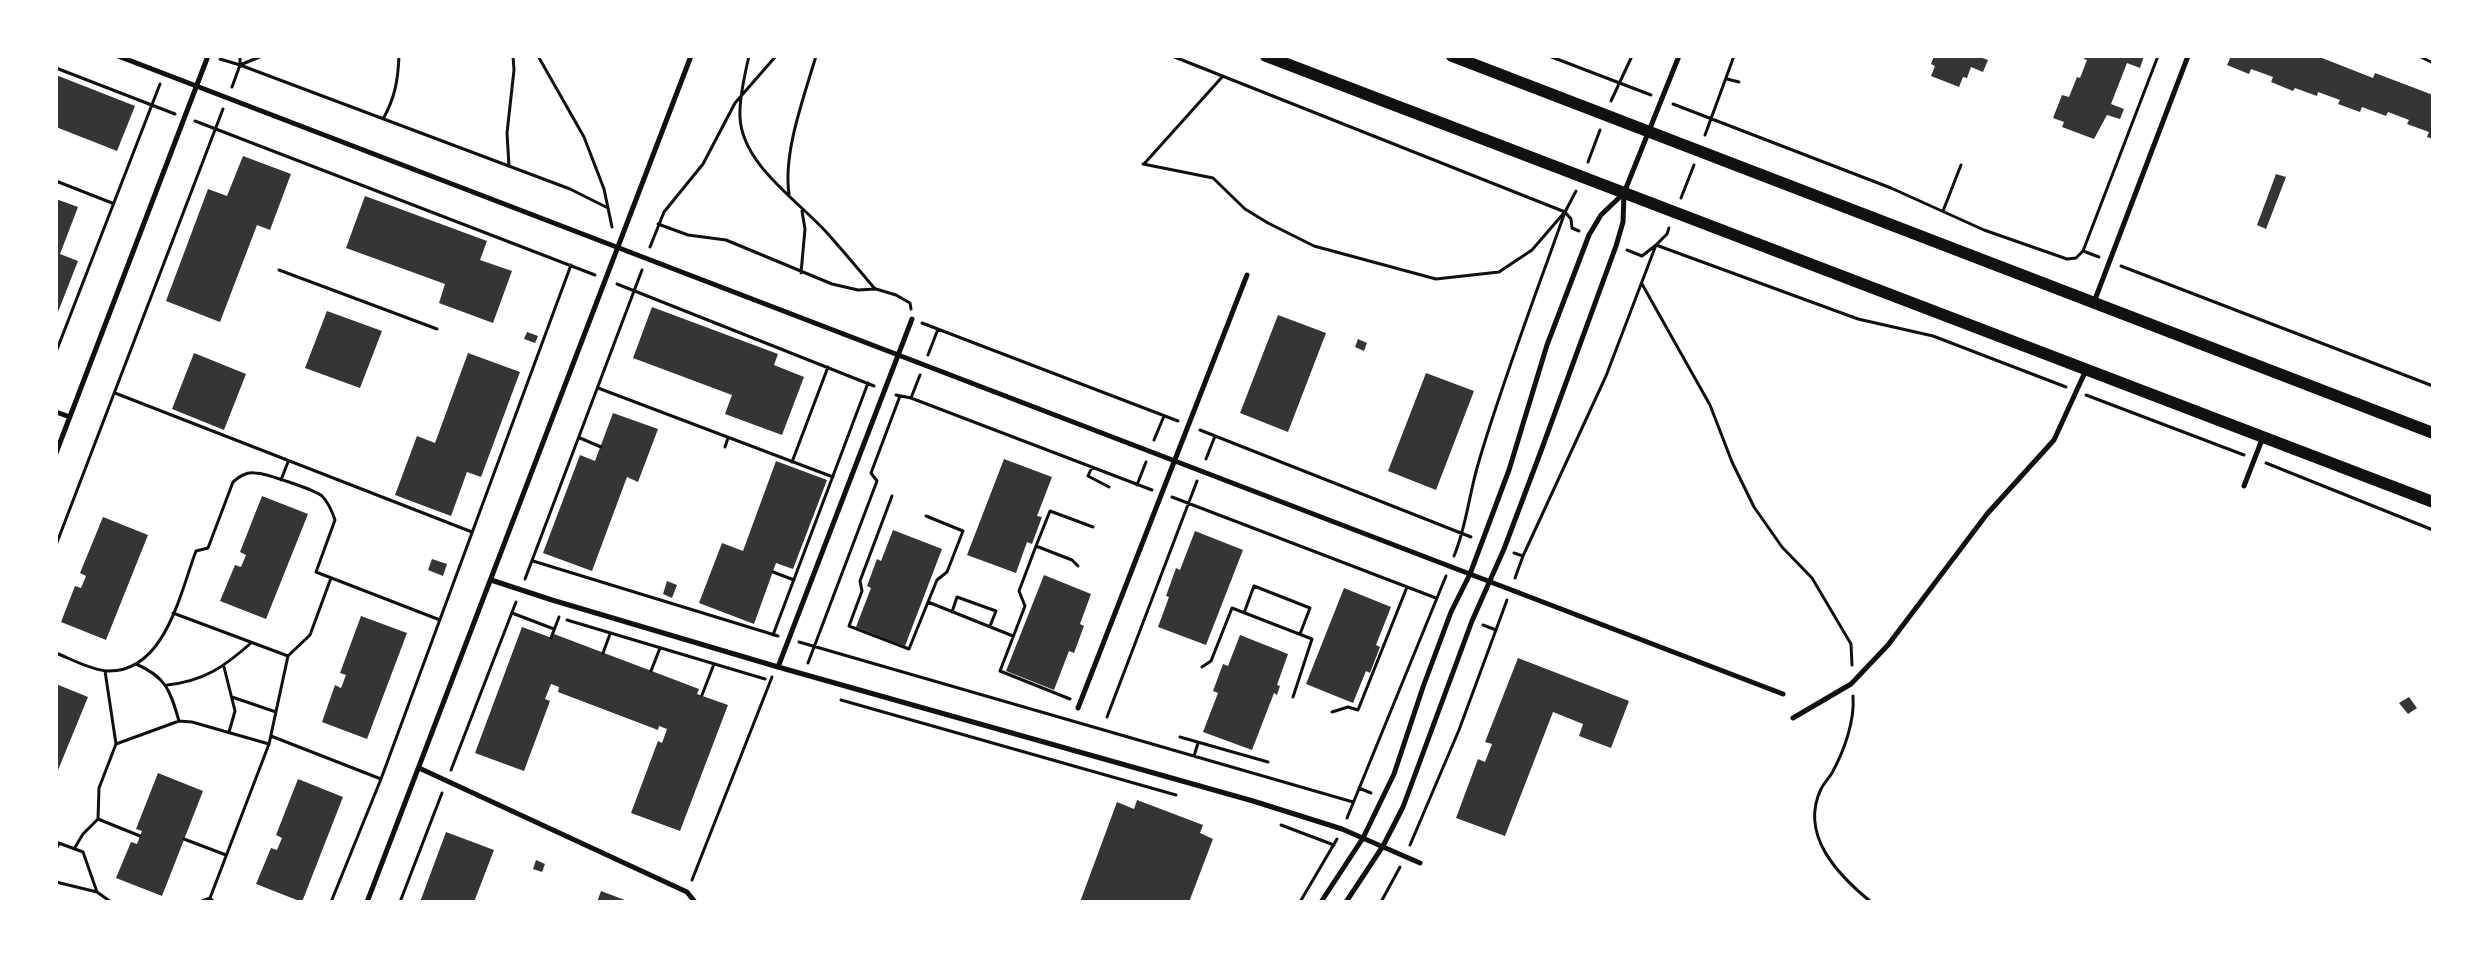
<!DOCTYPE html>
<style>
body{margin:0}
#map{position:relative;width:2489px;height:958px;overflow:hidden;background:#fff;font-family:"Source Sans 3",sans-serif}
canvas{display:block}
.frame{position:absolute;inset:0;border:58px solid #fff;pointer-events:none}
</style>
<div id="map">
<canvas width="2489" height="958"></canvas>
<div class="frame"></div>
</div>
<script>
const ctx = document.querySelector('canvas').getContext('2d');
ctx.lineJoin = 'round';
function fill(path, color) {
  ctx.fillStyle = color;
  ctx.fill(path, 'evenodd');
}
function trace(path, color, width, dash) {
  ctx.strokeStyle = color;
  ctx.lineWidth = width;
  ctx.lineCap = dash ? 'butt' : 'round';
  ctx.setLineDash(dash || []);
  ctx.stroke(path);
}
const building = new Path2D(`
 M1934,56H1977L1988,60L1983,72L1971,67L1967,78L1963,77L1959,87L1931,76L1935,66L1931,64Z
 M2085,56H2144L2140,68L2127,63L2111,104L2124,109L2120,119L2107,115L2094,139L2062,127L2064,122L2053,118L2062,95L2069,97L2077,77L2080,78L2087,60L2084,59Z
 M2231,56H2317L2373,78L2375,73L2433,95V139L2427,137L2429,132L2407,124L2409,120L2388,112L2386,116L2362,107L2360,112L2338,104L2340,100L2318,92L2317,96L2295,88L2293,91L2271,82L2273,77L2251,69L2249,74L2227,65Z
 M56,75L135,106L117,151L56,127Z
 M243,156L291,174L270,230L257,225L220,322L166,301L208,189L227,196Z
 M2276,174L2286,177L2266,229L2257,225Z
 M365,196L487,241L480,260L512,271L493,323L439,303L445,284L346,248Z
 M56,199L78,207L60,254L78,261L56,317Z
 M652,307L778,354L774,365L804,377L782,435L725,414L732,395L633,358Z
 M327,311L382,331L360,388L305,368Z
 M1278,315L1326,333L1288,432L1240,413Z
 M527,332L538,336L535,343L524,339Z
 M1358,339L1367,343L1364,351L1355,347Z
 M194,353L246,374L224,430L172,409Z
 M468,353L520,372L481,477L467,472L451,516L395,495L417,436L435,443Z
 M1426,373L1474,391L1436,490L1388,471Z
 M613,413L658,429L638,482L627,477L592,571L543,553L580,455L595,461Z
 M1004,459L1052,477L1037,516L1042,517L1032,544L1027,542L1016,573L967,555Z
 M776,461L827,480L793,569L776,563L754,624L699,603L722,543L743,551Z
 M262,496L308,514L266,619L220,601L235,565L241,567L246,555L240,552Z
 M103,517L148,535L106,640L61,622L75,586L81,588L86,576L80,573Z
 M893,530L942,549L905,646L856,627L871,588L867,586L877,559L881,561Z
 M1195,531L1243,550L1206,645L1158,627L1169,597L1166,596L1176,568L1180,570Z
 M432,559L447,564L443,576L428,570Z
 M1044,575L1091,594L1080,624L1084,626L1074,653L1069,651L1054,690L1006,671Z
 M667,581L677,585L672,598L663,594Z
 M1344,588L1391,607L1376,645L1380,647L1370,673L1366,671L1353,703L1306,684Z
 M361,616L407,633L367,739L322,722L335,685L341,688L346,675L340,673Z
 M522,627L552,638L554,634L699,689L697,694L728,705L680,831L631,813L658,741L662,743L667,729L659,726L658,730L558,692L559,687L551,684L545,699L550,701L524,771L475,753Z
 M1240,635L1288,654L1277,685L1280,686L1277,695L1274,693L1252,750L1203,732L1218,693L1213,691L1223,664L1228,666Z
 M1518,658L1629,701L1611,748L1579,736L1583,724L1553,712L1505,836L1456,818L1478,759L1485,762L1492,744L1485,742Z
 M56,684L88,697L56,775Z
 M2409,697L2417,708L2408,714L2399,703Z
 M158,773L203,791L162,896L116,878L131,842L137,844L142,831L136,829Z
 M298,779L343,797L302,902L256,884L271,848L277,850L282,838L276,835Z
 M1137,800L1203,825L1200,833L1213,839L1189,902H1080L1117,802L1134,809Z
 M446,832L494,850L474,902H420Z
 M536,860L545,864L542,872L533,869Z
 M601,891L630,902H597Z`);
const path = new Path2D(`
 M538,56L584,137L604,189L612,227
 M749,56C745,73 739,100 740,117C742,165 799,201 828,234C844,252 860,271 875,289
 M1172,56L1565,212L1571,219L1572,228L1579,231
 M1549,56L1651,95
 M2419,56L2433,63
 M220,59L240,65L232,87
 M240,65L570,189L608,208
 M240,65L262,56
 M240,65V56
 M56,68L175,114
 M1727,79L1739,82
 M1611,101L1632,56
 M1673,104L1891,188L1984,230L2067,259L2076,258L2083,251L2158,56
 M383,119C395,98 398,80 399,56
 M195,121L595,275
 M1705,135L1734,56
 M1588,162L1600,130
 M1143,164L1213,178L1245,209L1268,223L1314,246L1436,279L1499,272L1532,250L1563,214
 M1144,164L1223,76
 M509,166L507,133L514,70L513,56
 M56,181L112,203
 M789,194C783,152 804,97 816,56
 M1681,198L1694,165
 M1943,211L1961,165
 M658,224L688,235L726,240L832,284L858,290L876,289L896,295L910,303L911,309
 M650,247L664,212L703,164L735,103L776,56
 M1627,250L1642,256L1656,245L1858,319L1933,336L2066,387
 M2083,251L2099,257
 M2121,266L2433,386
 M279,270L437,329
 M801,273L805,229L802,211
 M617,284L874,386
 M1642,284L1710,405L1732,462L1754,507L1782,547L1812,578L1851,644L1852,665
 M922,323L1178,421
 M56,352L160,84
 M928,355L938,329
 M598,388L833,477
 M115,393L472,532
 M896,395L911,398L1152,490
 M2086,395L2244,455
 M911,398L920,375
 M1200,430L1471,537
 M580,438L601,447
 M1154,440L1164,416
 M725,447L728,438
 M1206,459L1215,436
 M792,462L828,367
 M2266,463L2433,530
 M1092,467L1088,476L1109,487
 M281,480L288,462
 M1137,485L1146,462
 M892,496L860,581L862,591L849,626L909,649L928,602
 M1172,497L1436,598
 M926,516L963,531L947,572L937,580L928,602L1013,636
 M56,545L223,109
 M1036,546L1050,511L1093,527
 M1514,553L1523,556
 M1454,556C1467,525 1469,493 1479,461C1504,377 1536,294 1565,212L1576,191
 M533,561L778,636
 M773,572L794,580
 M1515,578L1523,556L1606,376L1656,245L1667,234L1669,228
 M525,579L642,270
 M952,612L957,597L996,611L990,626
 M173,613L288,656
 M512,613L554,629
 M1244,613L1254,586L1310,608L1300,634
 M567,620L765,679
 M1483,625L1496,630
 M773,635L868,383
 M551,638L559,617
 M799,642L1353,802
 M56,653C71,659 91,670 107,671C165,673 180,593 196,551L208,548L233,482C240,476 246,472 255,473C265,473 315,490 322,496C329,503 332,511 335,520L316,572L440,620
 M603,653L610,634
 M808,663L877,481L871,473L900,396
 M136,664C166,677 170,690 179,721
 M224,667L235,711L229,732
 M1202,667L1211,661L1232,608L1312,639L1293,697
 M651,671L660,648
 M167,685C204,681 224,667 251,643
 M702,695L714,664
 M1853,696C1855,721 1844,751 1832,773C1829,778 1824,783 1821,789C1799,835 1838,875 1871,902
 M232,697L276,712
 M1070,699L1000,671L1025,606L1019,591L1036,546L1072,560L1078,566
 M841,700L1176,795
 M1332,712L1348,707L1358,710L1407,587
 M1107,717L1197,481
 M271,736L381,779
 M1180,737L1268,762
 M116,744L179,721L192,722L269,744
 M1194,756L1198,743
 M451,770L516,602
 M1359,788L1371,793
 M1347,818L1446,576
 M98,819L140,836
 M1281,825L1334,845
 M184,839L226,855
 M56,842L83,852L97,892L111,902
 M1410,845L1459,730L1507,600
 M56,849L59,843
 M74,849L83,834L98,819L99,788L116,744L105,671
 M692,880L772,677
 M56,882L97,892
 M210,898L214,902
 M200,902L210,898L269,744L288,656L310,635L331,578
 M331,902L381,779L571,265
 M400,902L442,793
 M1300,902L1337,839
 M1381,902L1400,867`);
const minor = new Path2D(`
 M118,56L1783,694
 M2094,302L2188,56
 M56,412L70,417
 M56,453L208,56
 M2244,486L2263,437
 M491,580L552,600L778,667L1253,801L1342,829L1420,863
 M778,667L912,319
 M1078,708L1247,275
 M1793,718L1851,684L1888,645L1987,514L2054,440L2086,370
 M419,768L687,892L695,902
 M367,902L691,56
 M1321,902L1363,838L1394,774L1423,687L1451,612L1470,574L1509,470L1547,345L1589,235L1601,215L1623,194
 M1346,902L1383,846L1403,807L1472,621L1504,549L1541,451L1616,246L1623,222L1624,193L1679,56`);
const primary = new Path2D(`
 M1266,56L2433,502
 M1452,56L2433,433`);
fill(building, '#353535');
trace(path, '#111', 3);
trace(minor, '#111', 5);
trace(primary, '#111', 12);
</script>
